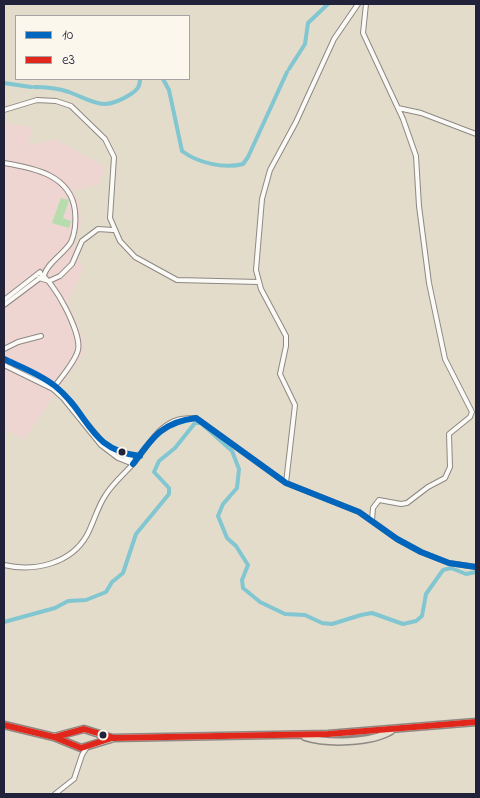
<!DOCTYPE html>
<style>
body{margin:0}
#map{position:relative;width:480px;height:798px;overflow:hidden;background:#e4dcca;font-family:"Indie Flower",sans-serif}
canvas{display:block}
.frame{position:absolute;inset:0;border:5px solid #22223b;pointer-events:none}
.legend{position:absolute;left:15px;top:15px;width:175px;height:65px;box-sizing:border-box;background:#fbf7ec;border:1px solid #a4a2a5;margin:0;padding:6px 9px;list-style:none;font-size:15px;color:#22223b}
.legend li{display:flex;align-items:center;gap:10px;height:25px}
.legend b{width:25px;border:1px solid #a4a2a5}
</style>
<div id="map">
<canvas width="480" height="798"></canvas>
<div class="frame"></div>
<ul class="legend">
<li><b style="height:6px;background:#0065bd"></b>10</li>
<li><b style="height:6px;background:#e1271b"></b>e3</li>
</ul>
</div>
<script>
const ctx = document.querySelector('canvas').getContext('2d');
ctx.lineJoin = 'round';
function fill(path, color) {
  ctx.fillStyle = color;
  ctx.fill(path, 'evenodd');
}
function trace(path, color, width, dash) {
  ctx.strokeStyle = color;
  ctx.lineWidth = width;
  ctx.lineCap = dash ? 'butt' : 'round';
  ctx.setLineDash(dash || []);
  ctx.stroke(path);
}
const built = new Path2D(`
 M4,123L32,127L28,146L55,139L105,167L99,184L73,191L80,204L81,221L74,245L83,271L68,301L83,339V354L24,439L4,429Z`);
const green = new Path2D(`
 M61,198L69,200L63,218L71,221L69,228L52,223Z`);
const canal = new Path2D(`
 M289,69L305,44L308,23L328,4
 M163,79L169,90L182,151C198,163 224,169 243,164L248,157L287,72
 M4,83L31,87
 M34,87C46,87 57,88 69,92C95,102 103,112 131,94C137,90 140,87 140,79
 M4,622L55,608L68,601L86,600L106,592L112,582L123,573L136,534L169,494V488L154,472L159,461L175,448L195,423H201L232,451L239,469L237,488L223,504L218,516L227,538L236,546L248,565L242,580L243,588L260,602L285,614L305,615L322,623L332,624L361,615L372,613L403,624L416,621L422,616L426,594L443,570L451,568L466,574L476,572`);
const minor = new Path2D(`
 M366,4L363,33L403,119L416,156L419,206L429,283L445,359L472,412L470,417L449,434L450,467L445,478L428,487L407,503L401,504L379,500L373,508L372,520
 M398,108L421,113L476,134
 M4,110L37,100L56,101L71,106L105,139L114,157L110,218L120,241L135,257L177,280L259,282
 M4,163C34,168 71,175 75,211C76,221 75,233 71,242C64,254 48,262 44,275
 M39,273C54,280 82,334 78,350C75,362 62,376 55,386
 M39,278L49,281L60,276L72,264L82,241L98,229L113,230
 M4,300L40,272
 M4,305L40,278
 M4,349L18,342L41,336
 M4,359L55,386L106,446L135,462
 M4,365L53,389L63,398L101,445L118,458L133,464
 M125,456H140
 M286,483L295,405L280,374L286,346V336L261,289L256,270L262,199L270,170L296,122L334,39L358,4
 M4,565C34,572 71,564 87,535C94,522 97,508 105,496C112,484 123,475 132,465C146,450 155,429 174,421C181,418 189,418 196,418L286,483L359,512L397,539L421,552L449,563L476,567
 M55,794L74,779L82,755L87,747`);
const primary = new Path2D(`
 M4,725L54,737L81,748L111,739
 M54,737L84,729L112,738L328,734L476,722
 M305,737C327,744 371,743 391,731`);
const bus1 = new Path2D(`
 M4,359C21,367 40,374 55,386C90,414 88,450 140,456
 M133,464C152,438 162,422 196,418L286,483L359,512L397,539L421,552L449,563L476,567`);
const bus2 = new Path2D(`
 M4,725L54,737L81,748L112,738L328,734L476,722
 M55,737L84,729L114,738`);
const markers = [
 [122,452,4.5,"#22223b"],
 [103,735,4.5,"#22223b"]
];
fill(built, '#eed5d2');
fill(green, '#b7dcad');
trace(canal, '#81c6d1', 4);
trace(minor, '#8d8883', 6);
trace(primary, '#8d8883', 9);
trace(minor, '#fbfaf7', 4);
trace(primary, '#e5e0d2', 6);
trace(bus1, '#0065bd', 6);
trace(bus2, '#e1271b', 6);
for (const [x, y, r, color] of markers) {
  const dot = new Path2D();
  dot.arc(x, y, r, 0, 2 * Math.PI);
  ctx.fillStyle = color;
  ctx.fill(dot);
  trace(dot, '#fbf7ec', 2);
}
</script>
